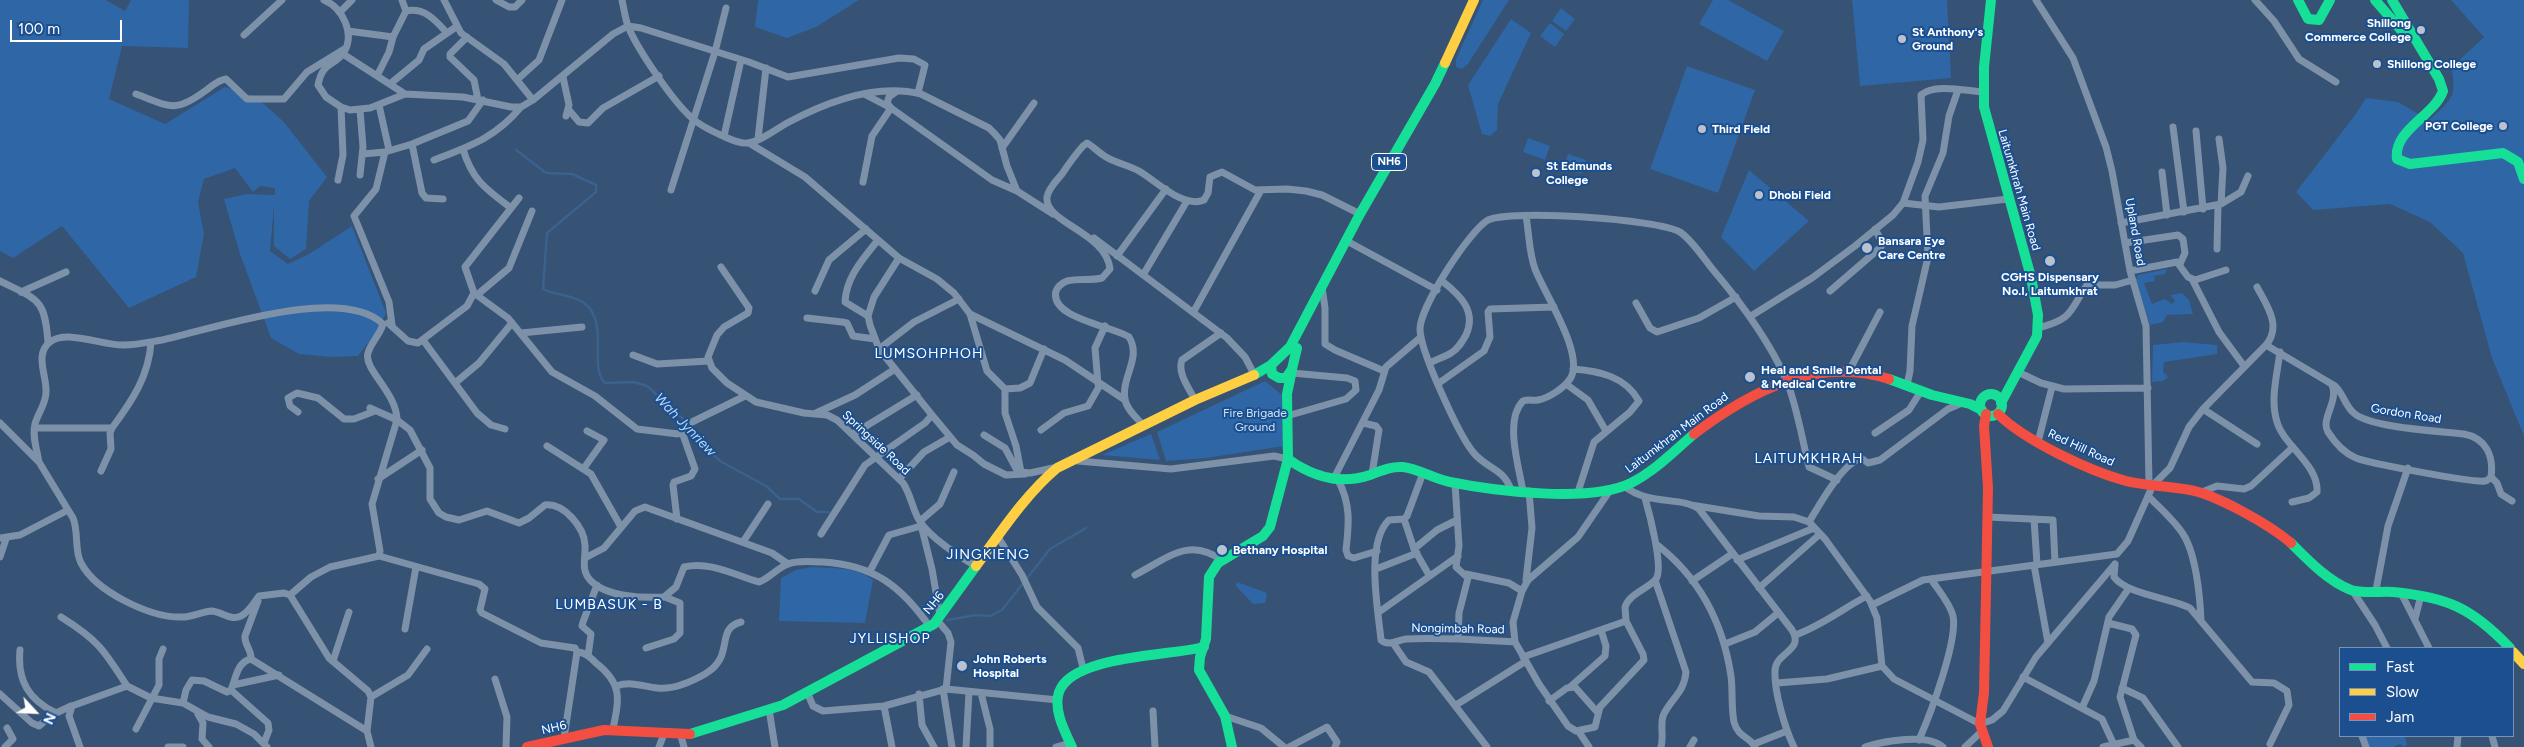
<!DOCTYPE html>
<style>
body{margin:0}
#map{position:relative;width:2524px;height:747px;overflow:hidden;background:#365274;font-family:Figtree,sans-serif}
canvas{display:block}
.legend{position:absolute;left:2339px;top:647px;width:175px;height:90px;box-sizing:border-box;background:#1b4f8f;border:1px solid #7695bc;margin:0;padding:6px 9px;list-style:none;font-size:15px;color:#fff}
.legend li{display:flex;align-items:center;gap:10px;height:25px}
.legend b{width:25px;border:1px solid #7695bc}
.north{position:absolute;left:10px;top:687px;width:50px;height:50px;-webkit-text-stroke:4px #1b4f8f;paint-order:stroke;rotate:115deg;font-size:14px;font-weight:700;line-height:20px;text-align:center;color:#fff}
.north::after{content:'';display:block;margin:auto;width:18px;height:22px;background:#fff;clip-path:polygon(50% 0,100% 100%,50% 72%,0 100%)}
.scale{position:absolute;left:10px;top:20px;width:112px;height:22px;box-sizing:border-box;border:2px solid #fff;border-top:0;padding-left:6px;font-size:15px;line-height:18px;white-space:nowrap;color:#fff;-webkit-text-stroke:4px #1b4f8f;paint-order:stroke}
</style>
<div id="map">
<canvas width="2524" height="747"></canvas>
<ul class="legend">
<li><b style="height:6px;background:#16e098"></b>Fast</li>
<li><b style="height:6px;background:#ffcf43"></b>Slow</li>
<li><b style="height:6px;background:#f24e42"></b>Jam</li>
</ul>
<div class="north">N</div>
<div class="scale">100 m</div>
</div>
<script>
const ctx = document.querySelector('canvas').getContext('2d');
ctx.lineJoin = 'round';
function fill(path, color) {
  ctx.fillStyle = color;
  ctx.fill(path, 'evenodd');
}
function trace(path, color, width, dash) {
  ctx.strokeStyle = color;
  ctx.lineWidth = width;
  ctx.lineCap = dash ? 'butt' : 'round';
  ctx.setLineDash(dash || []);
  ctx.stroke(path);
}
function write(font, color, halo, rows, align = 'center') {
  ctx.font = font + ' Figtree,sans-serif';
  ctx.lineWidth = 4;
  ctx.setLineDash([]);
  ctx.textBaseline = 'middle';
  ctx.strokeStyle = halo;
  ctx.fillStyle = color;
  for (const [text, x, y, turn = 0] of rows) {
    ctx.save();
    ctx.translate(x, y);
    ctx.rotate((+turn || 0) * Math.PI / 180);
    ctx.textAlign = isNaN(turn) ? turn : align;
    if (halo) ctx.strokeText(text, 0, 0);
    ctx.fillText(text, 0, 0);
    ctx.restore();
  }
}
const green = new Path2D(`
 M0,0H106L125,11L131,0H189L188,48L122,46L109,99L165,124L225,87L256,97L283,121L327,177L309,201L306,249L290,259L274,246V205L270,251L288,264L309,254L352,226L386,313L379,328L358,356L331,357L299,354L271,338L240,254L224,199L247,194L275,195V188L260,186L253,192L235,168L204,179L198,202L204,234L196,277L129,308L62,226L13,258L0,251Z
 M758,0H859L816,27L787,38L755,27Z
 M1483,0H1509L1468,64L1462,69L1456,67V59Z
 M1713,0H1728L1784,31L1767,61L1699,24Z
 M1852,0H1947L1951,78L1860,86Z
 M2451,0H2524V436L2492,358L2463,253L2430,222L2390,204L2313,210L2296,192L2355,115L2366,98L2398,102L2429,120C2450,101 2458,97 2451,68L2484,37Z
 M1561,8L1575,19L1566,31L1552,21Z
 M1511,19L1531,33L1498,104L1497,130L1490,136L1482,134L1468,85Z
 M1550,23L1564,34L1555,47L1540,36Z
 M1687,66L1755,90L1718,193L1650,169Z
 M1528,138L1550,146L1545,160L1523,152Z
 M1568,154L1586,160L1581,174L1563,168Z
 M1749,170L1809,221L1754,271L1721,237Z
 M2167,269L2165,274L2154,276L2155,281L2144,283L2152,304L2165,299L2172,304L2175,300L2170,295L2182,293L2189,300L2193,314L2167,315L2163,322L2150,325L2136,282L2138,275Z
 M2183,342L2217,345V354L2164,362L2163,372L2168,377L2163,381L2152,382L2153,345Z
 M1265,381L1282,395L1284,446L1206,458L1166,461L1157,432Z
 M1151,434L1160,460L1102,455Z
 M812,567C831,568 858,567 873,580L865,623L779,621L781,578L796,570Z
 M1237,582L1267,593L1265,603L1253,604L1236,586Z
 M2365,736H2405L2407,745L2404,747L2400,744L2393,747H2369Z`);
const stream = new Path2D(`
 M516,150L546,173L572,174L596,185V192L547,233L543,289C555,295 573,295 584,303C610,322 588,367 605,383L634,382L647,386L682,418L707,449L720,461L766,486L780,499H799L817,512H829
 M947,620L976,615L990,616L1002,610L1050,549L1086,528`);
const street = new Path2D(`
 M324,0C343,8 355,34 344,52C335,67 323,60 318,85L326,97L341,107L350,110L370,108L405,94L463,97L511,107H521L533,100L613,34L628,26L641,28L749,62L788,77L899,58L914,59L925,65L918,93
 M402,0L406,11
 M444,0L461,33L504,64L533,100
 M496,0L509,7H515L522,0
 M622,0C624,9 625,18 628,26C637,49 674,103 693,119C702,127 714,132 725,137C732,140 740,144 747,143C760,142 776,129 787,123C826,102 877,83 921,94L989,128L995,134L1000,140L1007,166L1017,191
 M2036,0L2073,58L2106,147L2112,171L2130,271L2146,326L2149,484
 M2255,0L2274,21L2299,59L2336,82
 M340,12L352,0
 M348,31L393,37L406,11C425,7 436,21 447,33
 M244,35L282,0
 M467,37L450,54V57L474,80L478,100
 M343,54L405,94
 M377,76L389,52L393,37
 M563,77L569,105L566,116
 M518,79L539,60L562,0
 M390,84L419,60L424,49L456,27
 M136,94C169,106 174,114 205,91C212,86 218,80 226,79L247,99H284L307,72L346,48
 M864,94L891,108L992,180L1017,191L1053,214
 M379,105L389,150
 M360,110L363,147L360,175
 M569,110L579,122L588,123L603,108L659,76
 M2173,127L2184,212
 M2196,131L2203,209
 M724,136L741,60
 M758,139L766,68
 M2219,139L2223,168L2221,204
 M749,143L805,177L899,258L937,279L954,293L970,314L987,371L1005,389V413L1016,446L1021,472L1030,473L1053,468
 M412,144L422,193L426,198L443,199
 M1002,148L1034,103
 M463,149C472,180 486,189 511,208
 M363,154L385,152
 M434,160C470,146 495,138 521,107
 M2162,172L2167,215
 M338,180L343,155L341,107
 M863,182L872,136L891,108L887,103L889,97L896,92
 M671,190L715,52L726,8
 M1903,203L1939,207L2008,199
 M2121,223L2221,204L2241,192L2248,176
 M1094,238L1227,338L1245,357L1254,374
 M1345,240L1437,290
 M2125,243L2178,235L2183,239L2185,253L2180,264
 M2217,249L2218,205
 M1117,256L1166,189
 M721,267L749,308L748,313L724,327L717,335L708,357L712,368L727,383L756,402L804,413L827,415L837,420L903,483C911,495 912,508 919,520C930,538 959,556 977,567
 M2130,271L2177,262L2188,277L2195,280L2226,270
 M1143,275L1187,201
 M2192,279L2219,332L2244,366
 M0,281C38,300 45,298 48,343
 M1322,287L1325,308V344L1335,350L1384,371
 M2257,287C2267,306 2282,326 2266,345
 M815,291L829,260L866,229
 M1830,291L1881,247L1882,242L1875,229
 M21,292L66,272
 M474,293L508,318L552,372L595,396L637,429L678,434L686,428
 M477,295L509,268L532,211
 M1636,303L1650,328L1657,332L1699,318L1736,297
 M1194,311L1260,192
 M970,314L1065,360L1125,400
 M868,316L845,302C846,277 863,259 878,240
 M1751,316L1812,278L1855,246L1893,215L1903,203L1918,162L1923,140L1921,95C1935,83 1966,91 1983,92
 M807,318L842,322L847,323L853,336L875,339
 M388,323L408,341L418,343L467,306L474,293L465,267L519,198
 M392,325L389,302L354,216L376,189L385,152L412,144L468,121L483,100
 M2038,328C2074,319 2069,311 2087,285H2115L2133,280
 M521,333L582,327
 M423,340L477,413L491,425L505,429
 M879,349L914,322L959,299
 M2280,352C2277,375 2270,400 2277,422C2284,446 2319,465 2317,492L2309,498L2292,502
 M633,355L657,364L709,361
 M1430,363C1437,359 1445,357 1451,353C1458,349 1462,342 1466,335C1477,311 1460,295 1442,281
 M1573,369C1599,371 1625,376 1639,401L1630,412L1594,442L1578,492
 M1849,371L1880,312
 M2018,372L2041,383L2064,389L2148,388
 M455,383L479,363L512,323
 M1439,383L1484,351L1490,337L1488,312L1490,309L1554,307
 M1098,384L1095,348L1105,326
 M1566,384L1588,400L1606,431
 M1907,385L1910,371L1912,326L1928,257L1925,196L1943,153L1949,116L1958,90
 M1005,389L1020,388L1030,383L1044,349
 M1195,400C1189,388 1177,373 1182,360L1221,333
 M370,408L397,420L410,430L430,468V499L439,513L446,517L459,520L487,511L519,523L529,518L545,505C564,503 584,527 585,545C586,558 580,570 591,581C607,597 643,598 664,597L676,587L684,567C710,561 734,575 759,582C770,578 777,568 788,564C798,560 812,562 823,562C874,565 901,586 930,627
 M2203,409L2257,444
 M298,412L290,406L288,398L297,393L318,398L344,419H354L375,411
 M816,413L855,395L895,369
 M932,415L957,445L973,455L984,464L1006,475L1025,474
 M1287,416L1346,399L1356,390L1355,381L1347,378L1292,373
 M692,422L745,396
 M0,423L39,462L73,518C79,533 74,550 81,563C96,592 151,618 182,617C193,617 203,611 212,611C223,612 230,621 241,616C249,612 254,603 259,596L284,593L290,595L329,658L368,691L371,697L367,731L371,747
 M1363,423L1376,426L1379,430L1372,474
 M1143,425C1137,418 1126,409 1125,399C1121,377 1142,358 1129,337C1112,326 1049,318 1056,291C1058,286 1062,283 1067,281C1079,278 1091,281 1102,278L1110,269C1106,232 1044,223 1047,197C1048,189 1057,180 1062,174C1068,165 1075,155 1083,146L1087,143C1094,147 1099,153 1106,157C1116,163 1128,165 1139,171C1155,180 1183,209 1204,200L1208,193L1210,177L1222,172L1255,190L1287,189L1306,191L1322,195L1360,214
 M35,428H112
 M1041,430L1064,413L1088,406L1100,385
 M1875,433L1909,410L1921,391
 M853,434L917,395
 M984,435L1005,448L1018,472
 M2038,442L2052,387
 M547,446L591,474L621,527
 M1078,461L1171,469L1274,456L1288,459
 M39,462C37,450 32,437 35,424C38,413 46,404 46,392C47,376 34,354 50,342C67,329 104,346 124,345C137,345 150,342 162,340C213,329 341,284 383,324C380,335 371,342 368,353C363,369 397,393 397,420L372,504L380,551L379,556L330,567L311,577L290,595
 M584,468L604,440L587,431
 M101,471L111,449L110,433L112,428C132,401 149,376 151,342
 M1423,473L1407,516L1404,519L1389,520C1365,543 1378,609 1381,640C1388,647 1398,640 1406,639C1443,637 1479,640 1515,642
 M2491,477L2497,483L2501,494L2512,501
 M378,479L422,450
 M899,479L924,452L950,437
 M1333,480L1379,390L1386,367L1421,337
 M1338,480C1351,504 1349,524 1346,550L1348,556L1354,558L1377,551
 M1455,483L1459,546L1456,567L1468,578L1459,613L1458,639
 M1624,486C1649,506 1681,496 1699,509L1792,630C1805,651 1775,652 1775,671C1774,691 1785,729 1794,747
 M1611,489L1578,537L1528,580L1522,591L1513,622L1515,642L1539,684L1568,726L1576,731L1595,727L1600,707L1644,660L1643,654L1626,621L1625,607C1630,593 1648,589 1656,579C1664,568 1649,512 1645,498
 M1511,490C1503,467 1486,469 1473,452C1459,435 1420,351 1420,329C1420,307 1469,231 1488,220C1510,209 1658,219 1680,232C1693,241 1704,259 1714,271C1742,304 1768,339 1786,379C1797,406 1802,439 1809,467L1837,480
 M1523,491C1519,467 1504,420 1523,401C1528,399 1533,401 1538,400C1549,398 1564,388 1570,379C1586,356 1544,293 1535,269C1529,253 1529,233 1526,216
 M2202,492L2217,486L2244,489L2251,486L2293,447
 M2148,496C2160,508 2174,520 2183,534C2196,554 2200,596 2201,621
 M1691,505L1759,516L1794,517L1809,522L1825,539L1870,601L1877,618L1882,666L1894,679L1980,724L1992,720L2003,711L2036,657L2115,564
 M1987,517L2053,520L2055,562
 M677,519L673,485L674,482L691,476L695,469L682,432
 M1404,519L1414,549L1429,575
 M2034,519L2037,564
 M1809,522C1820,504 1841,465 1861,458L1868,463L1880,460L1948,409L1962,403
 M821,534L865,465L925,423L932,415L879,349L870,325L868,316L874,297L899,258
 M998,537L1022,575L1037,607L1078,648L1083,668
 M0,538L20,535L68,510
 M743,542L768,504
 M1656,544C1699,577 1723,623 1731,676C1733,691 1731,707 1734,722C1738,738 1751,737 1755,747
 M1414,549L1437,530L1457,520
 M379,556L479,584L485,589L480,610L482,613L541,643L575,648L577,652L564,738
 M0,557L6,539
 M585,558L604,548L635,511L645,507L772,553L788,564
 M1737,560L1814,528
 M2115,564L2114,577C2126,594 2171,598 2190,608L2252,682L2274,683L2287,691L2289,705L2270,744
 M2034,565L2048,643
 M1376,569L1417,553
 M870,571L889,535L921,526
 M1466,574L1509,583L1522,591
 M1135,575C1168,558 1189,536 1223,561
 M1526,580L1532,528L1529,491
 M1655,580L1686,672C1684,694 1670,699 1663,716C1660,726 1664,737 1661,747
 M1692,581L1732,554
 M1759,588L1820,534
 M2352,590L2375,625L2387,648
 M2376,590L2388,526L2408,468
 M2401,593L2429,648
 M1872,605L1923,580L2117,554L2128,541L2153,485L2170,468L2189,427L2203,409L2266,345L2335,386C2344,394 2345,407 2355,414C2373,428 2439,431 2464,434C2486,438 2494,456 2491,477C2489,479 2487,481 2485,481C2473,483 2368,463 2356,458C2344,453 2335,443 2328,432C2320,419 2339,402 2332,385
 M1379,612L1458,556
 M940,616L932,569L920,521L940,504L954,472
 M61,617C98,640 104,650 127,686
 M2415,619L2421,595
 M937,620L948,633L951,642L946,689
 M2108,623L2132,629L2136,635L2120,697L2134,740
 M405,629L416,567
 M1795,635C1821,626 1842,609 1867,596
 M1393,643L1406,662L1429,672L1487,747
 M1725,644L1755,632L1778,613
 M646,648L674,639L680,633V603L665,597
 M20,650C17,681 29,700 56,713
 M577,652C585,652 590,657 596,663C623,684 619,699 613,729
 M588,656L591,634L582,626L583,622L597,585
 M1523,657L1626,621
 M251,659C252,650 244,645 245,636L258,601
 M333,661L349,612
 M2023,677L2102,719L2115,747
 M495,679L507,717L506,747
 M1777,683L1827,679L1882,666
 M233,685L279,675
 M616,686C631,681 642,686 657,688C674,690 691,682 705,674C736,656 714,629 741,622
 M1570,687L1605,656L1606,646L1601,630
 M2122,688L2143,698L2178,747
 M943,689L952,747
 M231,690L268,723L269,730L264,743
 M807,692L813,706L823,711L884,706L946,689L1058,700
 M981,693L990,729V747
 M0,694L32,723L39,726L52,715L71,706
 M919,694L922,725L934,747
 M371,697L408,675L427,649
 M1549,701L1567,688L1575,687L1598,713
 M183,703L186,690L192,680L204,681L227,692L231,690C236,678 237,662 251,659L367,731
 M1456,705L1526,661
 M884,706L892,747
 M2082,708L2094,681L2109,617L2129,588
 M769,709L775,747
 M1153,711L1155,747
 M198,714L203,723L202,739L209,747
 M1225,716L1261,728L1284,747
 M136,729L159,685V659L163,649
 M1579,732L1589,747
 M681,736L684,747
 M2362,736L2366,747
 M2492,736L2495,747
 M1919,740C1930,715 1958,641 1953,616C1950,603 1938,590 1931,579
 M1754,744L1787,731
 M5,747L13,739L7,728
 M80,747L69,716L72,706L127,686L151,698L183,703L208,717L236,724L254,734L267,747
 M168,747H183
 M659,747L664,734
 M966,747L969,692
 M1056,747L1070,743
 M1289,747L1327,727L1337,742L1335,747
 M1690,747L1694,740
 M1865,747C1884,741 1928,733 1943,747
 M1965,747L1981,732
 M2103,747L2134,740L2141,747
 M2457,747L2458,736`);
const fast = new Path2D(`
 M1991,0L1984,67V107L2031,277L2038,315L2037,336L2001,403
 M2298,0L2308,19L2319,20L2330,0
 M2375,0L2407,37
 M2392,0L2439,79L2443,91C2434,116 2393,130 2397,159L2410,164L2503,153L2518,162L2524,179
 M1290,347L1360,214L1435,84L1445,63
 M1254,375L1271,365L1290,347L1297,348L1292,369L1286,378H1279L1272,374L1271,365
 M1889,379L1932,395L1970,404L1982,410
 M1980 405a11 11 0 1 1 22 0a11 11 0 1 1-22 0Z
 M1288,459C1313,477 1340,485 1370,475C1381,471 1391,466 1403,467C1419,469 1434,479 1450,482C1494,491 1591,503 1631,483C1655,471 1674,451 1694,434
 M2291,543C2308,560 2328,581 2351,590C2363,594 2381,591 2393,592C2447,597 2472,608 2510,648
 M690,734L783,705L934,624L976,566
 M1072,747C1065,732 1053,710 1059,692C1072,655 1170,656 1204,647
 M1232,747L1225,716L1199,670L1200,657L1206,639L1209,577L1218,563L1263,536L1270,527L1288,459L1287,394L1292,370`);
const slow = new Path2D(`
 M1445,63L1474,0
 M976,566C1001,532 1025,495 1057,468L1195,400L1254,375
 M2513,652L2524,664`);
const jam = new Path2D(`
 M1986,414L1984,426L1988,488L1984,693L1980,724L1988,747
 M1998,414C2024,440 2089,471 2126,481C2146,486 2169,486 2190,490C2217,495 2270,525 2291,543
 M1694,434C1751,391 1817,356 1889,379
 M527,747L604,730L690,734`);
const markers = [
 [2421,30,5,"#b9c2ce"],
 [1902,39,5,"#b9c2ce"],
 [2377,64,5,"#b9c2ce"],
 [2503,126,5,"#b9c2ce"],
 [1702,129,5,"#b9c2ce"],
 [1536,173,5,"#b9c2ce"],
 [1759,195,5,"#b9c2ce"],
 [1867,248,6,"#b9c2ce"],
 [2050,261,6,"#b9c2ce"],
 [1750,377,6,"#b9c2ce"],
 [1222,550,6,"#b9c2ce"],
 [962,666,6,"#b9c2ce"]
];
const shields = [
 [1389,162,35]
];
const shieldNames = [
 ["NH6",1389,162]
];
const poiNames = [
 ["Shillong",2411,23,"right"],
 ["Commerce College",2411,37,"right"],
 ["St Anthony's",1912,32],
 ["Ground",1912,46],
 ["Shillong College",2387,64],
 ["PGT College",2493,126,"right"],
 ["Third Field",1712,129],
 ["St Edmunds",1546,166],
 ["College",1546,180],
 ["Dhobi Field",1769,195],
 ["Bansara Eye",1878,241],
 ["Care Centre",1878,255],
 ["CGHS Dispensary",2050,277,"center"],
 ["No.I, Laitumkhrat",2050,291,"center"],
 ["Heal and Smile Dental",1761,370],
 ["& Medical Centre",1761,384],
 ["Bethany Hospital",1233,550],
 ["John Roberts",973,659],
 ["Hospital",973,673]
];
const streetNames = [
 ["Laitumkhrah Main Road",2019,190,74],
 ["Upland Road",2135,232,80],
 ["Gordon Road",2406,414,9],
 ["Laitumkhrah Main Road",1677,433,-37],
 ["Springside Road",876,443,43],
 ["Red Hill Road",2081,448,25],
 ["NH6",934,603,-51],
 ["Nongimbah Road",1458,629,1],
 ["NH6",554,728,-13]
];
const parkNames = [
 ["Fire Brigade",1255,413],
 ["Ground",1255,427]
];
const neighbourhoodNames = [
 ["LUMSOHPHOH",929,354],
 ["LAITUMKHRAH",1809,459],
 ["JINGKIENG",988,555],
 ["LUMBASUK - B",609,605],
 ["JYLLISHOP",890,639]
];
const waterNames = [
 ["Wah Jynriew",685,425,46]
];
fill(green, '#2f66a5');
trace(stream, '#3b618d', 2.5);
trace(street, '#7d92a8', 7);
trace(fast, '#16e098', 10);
trace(slow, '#ffcf43', 10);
trace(jam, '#f24e42', 10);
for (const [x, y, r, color] of markers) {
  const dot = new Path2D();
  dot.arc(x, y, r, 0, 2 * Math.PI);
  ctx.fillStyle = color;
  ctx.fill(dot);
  trace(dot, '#1b4f8f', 2);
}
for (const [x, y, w] of shields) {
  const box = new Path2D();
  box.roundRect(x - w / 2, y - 8.5, w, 17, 4);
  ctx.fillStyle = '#1b4f8f';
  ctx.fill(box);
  trace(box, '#fff', 1);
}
write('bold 11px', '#fff', null, shieldNames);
write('bold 12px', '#fff', '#1b4f8f', poiNames, 'left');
write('12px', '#fff', '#1b4f8f', streetNames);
write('12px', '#cfe3fa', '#1b4f8f', parkNames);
ctx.letterSpacing = '1px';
write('14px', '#fff', '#1b4f8f', neighbourhoodNames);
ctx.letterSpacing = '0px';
write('italic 14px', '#b5d3f5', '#1b4f8f', waterNames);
</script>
